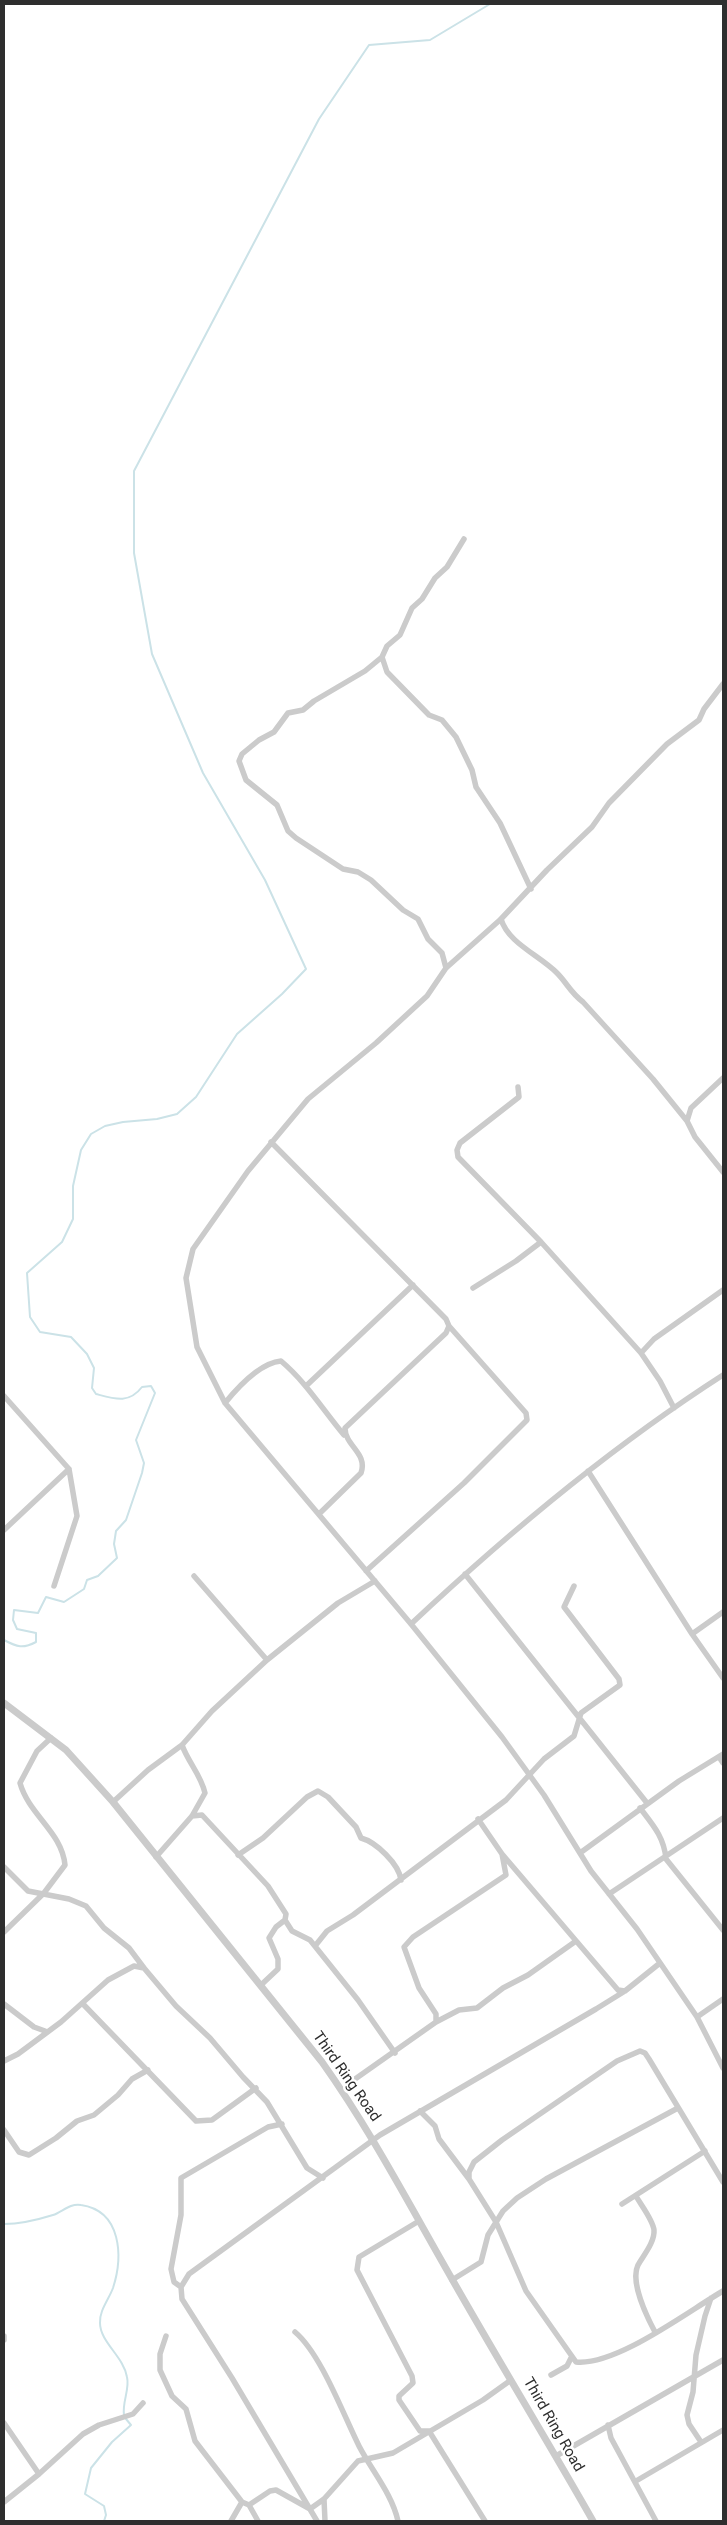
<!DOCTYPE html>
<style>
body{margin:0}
#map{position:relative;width:727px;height:2525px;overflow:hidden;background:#fff;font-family:Roboto,sans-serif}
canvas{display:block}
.frame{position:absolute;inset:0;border:5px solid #2e2e2e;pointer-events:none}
</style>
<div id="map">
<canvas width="727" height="2525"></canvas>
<div class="frame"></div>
</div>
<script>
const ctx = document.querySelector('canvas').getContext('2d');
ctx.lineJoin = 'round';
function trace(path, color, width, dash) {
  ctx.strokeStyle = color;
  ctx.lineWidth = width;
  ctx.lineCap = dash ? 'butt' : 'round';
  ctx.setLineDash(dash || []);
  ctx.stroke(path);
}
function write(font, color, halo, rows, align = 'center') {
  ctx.font = font + ' Roboto,sans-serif';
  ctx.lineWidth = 5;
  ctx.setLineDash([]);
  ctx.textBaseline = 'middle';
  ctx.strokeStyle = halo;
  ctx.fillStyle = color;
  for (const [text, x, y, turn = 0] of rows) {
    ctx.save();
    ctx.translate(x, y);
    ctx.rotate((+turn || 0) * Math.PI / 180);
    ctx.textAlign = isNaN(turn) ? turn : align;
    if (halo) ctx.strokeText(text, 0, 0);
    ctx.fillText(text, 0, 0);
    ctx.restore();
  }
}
const stream = new Path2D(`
 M4,1640C17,1647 23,1649 36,1642V1633L17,1629L13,1620L14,1610L38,1613L46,1597L64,1602L84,1589L87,1580L98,1576L117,1558L114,1544L116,1531L126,1520L142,1473L144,1463L136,1440L155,1393L151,1386L142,1387C129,1404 115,1399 96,1394L92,1388L94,1368L87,1354L71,1337L40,1332L30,1317L27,1273L62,1242L73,1219V1186L81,1150L91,1134L105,1126L123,1122L157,1119L177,1114L196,1097L237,1034L282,994L306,969L265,880L203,773L152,654L134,553V471L319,119L369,45L430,40L490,4
 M4,2224C20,2224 37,2220 53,2215C62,2212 70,2203 81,2205C122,2211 123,2257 113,2288C109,2299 99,2311 100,2323C100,2342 124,2357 127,2377C130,2389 122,2402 124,2415
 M104,2521L106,2515L104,2506L85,2494L91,2468L112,2442L131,2425L126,2419`);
const minor = new Path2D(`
 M464,539L447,567L435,578L422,599L412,608L400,635L387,646L382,657L387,672L429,715L442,720L456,737L472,770L476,787L500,823L531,889
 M382,657L365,671L314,701L303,710L288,713L274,732L259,740L242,754L239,761L246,780L277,805L288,831L296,838L343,869L358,872L371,880L403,910L418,919L428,939L442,953L446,968
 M723,684L704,709L699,720L667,744L609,803L592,827L547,870L501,919L446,968L427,996L376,1043L308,1099L248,1171L193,1249L186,1278L197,1347L225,1403L411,1624L502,1737L544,1795L591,1871L637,1929L697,2017L723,2068
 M501,919C508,943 539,955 557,973C567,983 570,992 583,1002L653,1079L687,1121
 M723,1078L691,1108L687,1121L695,1137L723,1172
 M518,1087L519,1097L460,1143L457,1150L458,1157L541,1242L641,1353L660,1381L674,1408
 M271,1142L446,1319L449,1326L446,1333L345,1428C345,1446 368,1453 361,1473L319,1514
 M473,1288L516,1261L541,1242
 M641,1353L654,1339L723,1290
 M306,1386L413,1285
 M4,1396L69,1469L77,1516L54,1586
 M225,1403C238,1387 260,1363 281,1361C306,1382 323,1410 344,1435
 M588,1471L692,1634L723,1678
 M4,1530L69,1469
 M366,1571L464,1483L527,1420L526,1413L449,1326
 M465,1574L647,1803
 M194,1576L267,1660
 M411,1624C508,1533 611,1447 723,1375
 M692,1634L723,1612
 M719,1757L723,1763
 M113,1802L148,1770L182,1745L212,1711L267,1660L338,1603L375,1581
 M640,1808C653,1825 664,1837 666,1859L723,1930
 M192,1816L202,1815L268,1886L286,1914L285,1920L276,1927L269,1938L278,1959V1969L261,1985
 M478,1819L502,1854L618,1990L625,1991
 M580,1853L679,1781L723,1754
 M238,1855L263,1838L307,1797L318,1791L328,1797L356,1827L361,1838C376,1842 399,1864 401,1880
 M156,1857L192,1816L205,1793C201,1775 188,1762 182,1745
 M4,1867L28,1891L69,1899L86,1906L104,1928L129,1948L144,1968
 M609,1894L723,1818
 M285,1920L292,1931L310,1940L358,2000L395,2053
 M4,1932L44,1893L65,1865C62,1832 29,1815 20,1783L37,1751L51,1738
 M315,1946L327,1931L353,1915L506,1800L544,1759L574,1736L581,1713L620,1685L619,1679L564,1607L574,1586
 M4,2004L34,2027L45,2031
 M83,2004L196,2121L212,2120L256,2088
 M697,2017L723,1999
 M436,2022V2014L419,1988L404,1947L413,1937L506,1875L502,1854
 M4,2061L18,2054L61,2022L108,1980L134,1966L144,1968L176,2006L210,2038L243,2077L267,2102L307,2168L323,2178
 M344,2093L348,2084L436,2022L459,2010L477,2008L503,1988L528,1975L576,1941
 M420,2111L435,2126L439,2139L469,2179
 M4,2130L19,2152L29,2155L56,2138L77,2121L94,2115L118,2095L132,2079L148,2070
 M723,2182L649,2059L645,2053L640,2051L617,2061L502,2140L474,2162L469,2172V2179L496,2222L526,2291L576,2362C616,2366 687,2312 723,2291
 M636,2196C641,2205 653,2220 654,2230C655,2242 643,2256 638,2265C630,2282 647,2317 655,2332
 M622,2204L705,2151
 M419,2221L359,2257L357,2270L412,2376L413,2383L399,2396V2400L420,2431H429L485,2521
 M452,2280L481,2262L488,2235L503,2211L517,2198L546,2179L678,2108
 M181,2287L174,2282L171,2269L181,2215V2178L268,2127L282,2124
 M295,2332C321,2354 343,2414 359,2446C372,2471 392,2494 398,2521
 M4,2336V2340
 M166,2336L160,2354V2370L172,2396L186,2409L195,2441L242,2502L249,2505L258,2521
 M551,2375L567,2366L571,2358
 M4,2423L39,2474
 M608,2425L611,2438L656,2521
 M701,2442L689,2424L687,2415L693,2392L696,2355L705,2316L711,2298
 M556,2456L723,2360
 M636,2481L723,2430
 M324,2499L325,2521
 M4,2502L39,2474L83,2434L99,2425L133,2414L143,2403
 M249,2505L270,2491L276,2490L310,2509L324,2499L358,2461L393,2453L483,2400L511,2380
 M231,2521L242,2502
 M317,2521L232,2378L182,2299L181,2287L189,2274L380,2135L596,2009L625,1991L660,1963`);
const tertiary = new Path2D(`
 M4,1703L66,1750L113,1802L322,2062C371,2131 410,2206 452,2279C498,2360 547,2440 593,2521`);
const streetNames = [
 ["Third Ring Road",346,2077,55],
 ["Third Ring Road",553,2425,60]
];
trace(stream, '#cbe2e7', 2);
trace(minor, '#cbcbcb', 5.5);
trace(tertiary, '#cbcbcb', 7);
write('15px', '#2e2e2e', '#fff', streetNames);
</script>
